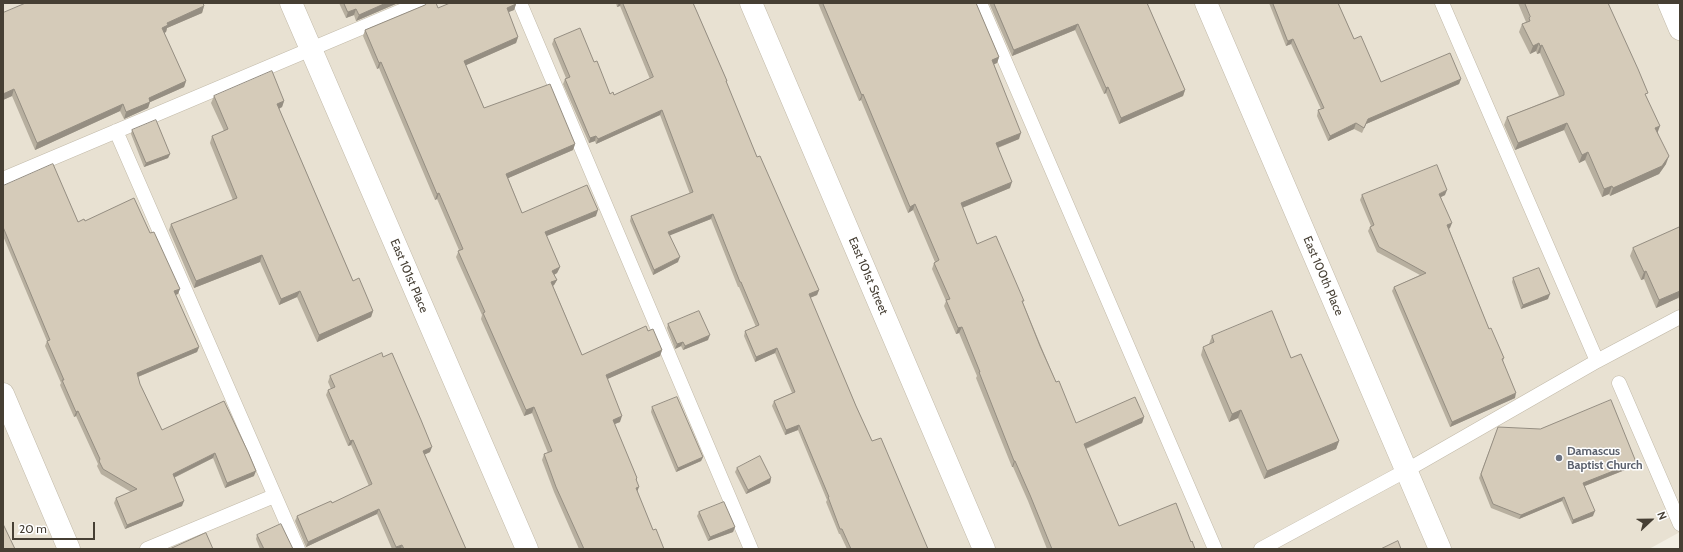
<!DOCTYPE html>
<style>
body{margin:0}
#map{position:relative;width:1683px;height:552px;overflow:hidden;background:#f3efe4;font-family:Cabin,sans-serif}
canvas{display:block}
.frame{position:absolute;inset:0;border:4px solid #463f34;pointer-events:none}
.north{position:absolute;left:1631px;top:500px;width:40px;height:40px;-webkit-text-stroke:3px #fff;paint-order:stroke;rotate:68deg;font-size:11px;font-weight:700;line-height:16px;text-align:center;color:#463f34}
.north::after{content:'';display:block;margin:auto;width:14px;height:18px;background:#463f34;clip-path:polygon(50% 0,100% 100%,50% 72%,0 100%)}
.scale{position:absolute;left:12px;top:522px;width:83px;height:18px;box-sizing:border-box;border:2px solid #463f34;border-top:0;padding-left:5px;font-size:12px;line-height:14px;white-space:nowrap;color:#463f34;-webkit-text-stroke:3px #fff;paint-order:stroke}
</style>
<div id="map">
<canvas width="1683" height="552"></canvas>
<div class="frame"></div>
<div class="north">N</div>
<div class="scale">20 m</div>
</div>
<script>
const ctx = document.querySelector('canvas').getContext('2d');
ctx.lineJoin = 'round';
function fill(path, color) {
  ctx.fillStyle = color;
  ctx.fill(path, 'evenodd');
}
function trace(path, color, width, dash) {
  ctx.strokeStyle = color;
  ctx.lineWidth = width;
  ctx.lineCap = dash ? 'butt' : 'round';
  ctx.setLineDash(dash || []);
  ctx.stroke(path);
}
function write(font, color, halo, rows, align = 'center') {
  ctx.font = font + ' Cabin,sans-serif';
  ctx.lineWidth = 3;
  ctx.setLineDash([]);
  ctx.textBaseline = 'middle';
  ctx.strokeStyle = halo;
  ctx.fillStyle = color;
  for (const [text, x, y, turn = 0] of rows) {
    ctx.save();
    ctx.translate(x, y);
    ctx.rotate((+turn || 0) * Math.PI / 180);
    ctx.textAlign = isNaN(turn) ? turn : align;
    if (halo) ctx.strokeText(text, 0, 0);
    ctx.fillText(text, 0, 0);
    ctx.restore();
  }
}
const residential = new Path2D(`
 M3,3H1680V532L1649,549H3Z`);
const lane = new Path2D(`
 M520,3L751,549
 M980,3L1215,549
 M1442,3L1597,361
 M116,131L298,549
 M3,179L420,3
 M1619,383L1680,524
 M147,549L274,496
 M1261,549L1407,470L1597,361L1680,317`);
const street = new Path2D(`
 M291,3L527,549
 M751,3L984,549
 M1206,3L1440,549
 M1669,3L1680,29
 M3,394L69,549`);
const wall = new Path2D(`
 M339,3H398L356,21L354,15L346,18Z
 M616,3H693L697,12L727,81L726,83L757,157L819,290L817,295L810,298L856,406L872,441L928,549H847L840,534H839L826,502L827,500L798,430L785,435L772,406L774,401L792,393L775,353L755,362L744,336L745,331L756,327L739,287H738L711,219L669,235L678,262L653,275L630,221L631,216L690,194L660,115L596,144L595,141L589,143L563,84L565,79L566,78L552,44L554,39L594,62L610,94L614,95L650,79L620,6L617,7Z
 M818,3H976L999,57L997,63L994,64L1019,139L998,148L1010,188L962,208L977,244L1023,303L1056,382L1076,423L1144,417L1142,423L1086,449L1119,526L1191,542L1195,549H1047L1028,501L1013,467H1012L976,378L977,376L959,333L956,334L944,306L946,301L932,269L934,263L935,262L913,210L908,213L861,100L859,101Z
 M989,3H1147L1185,90L1183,96L1119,124L1106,93L1104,94L1075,30L1012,56Z
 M1269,3H1338L1354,39L1381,82L1461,79L1459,84L1366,124L1362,133L1354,129L1328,141L1317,116L1318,110L1321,109L1291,44L1286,46Z
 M1518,3H1608L1646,96L1658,133L1666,164L1659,174L1610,196L1609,194L1602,197L1585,160L1579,163L1564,130L1515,150L1504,125L1507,117L1559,96L1540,53L1537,54L1536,51L1530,54L1519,32L1522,24L1526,22Z
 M516,4L514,10L508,12L518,37L516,43L466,65L484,108L575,144L573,150L508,178L522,213L596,216L546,236L560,267L557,273L554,275L557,280L554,285L553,286L582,355L648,331L662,350L660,356L607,379L620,422L614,424L637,478V492L653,530L664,549H579L554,492L542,460L544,454L548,453L532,413L524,416L481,319L482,315L456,257L459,250L437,199L435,200L379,68L377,69L363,36L365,30L425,5L438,8Z
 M204,6L202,13L167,28L166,32L164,33L186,81L184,87L150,102L148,108L124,119L120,111L35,150L12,96L3,100V13Z
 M214,96L284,101L282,107L279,109L353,281L373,311L371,317L317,342L297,297L279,305L260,262L194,288L169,230L171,224L233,200L210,143L212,136L224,131L211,103Z
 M132,130L170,154L168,158L144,167L131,134Z
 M3,186L78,222L85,221L150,233L178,294L175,295L199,347L197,352L138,377L140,384L162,430L224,401L254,476L225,488L213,458L174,478L182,506L125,529L114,503L116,498L131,492L101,474L97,466L98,464L76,416L74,417L60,385L61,383L45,346L47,341L3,236Z
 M1362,195H1445L1441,197L1450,228L1449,229L1489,329L1504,358L1503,361L1515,398L1450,427L1392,291L1394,287L1420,275L1377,252L1368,231L1370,227L1371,226L1360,200Z
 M1680,227V299L1678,298L1656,308L1644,279L1641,280L1630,256L1633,248Z
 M1513,278L1548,299L1521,309L1512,282Z
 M668,324L708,340L683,350L681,346L675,349L667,328Z
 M1212,336L1291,358L1339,441L1336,449L1264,479L1238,418L1229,422L1201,355L1203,347L1209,344Z
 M330,376L430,452L424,455L466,549H392L377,514L306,547L295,521L297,516L332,503L369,486L351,445L348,446L326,395L328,390L331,389L328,382Z
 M652,407L703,457L701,461L676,472L651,412Z
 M1498,427L1635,466L1585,486L1593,516L1572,524L1562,501L1519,519L1491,508L1479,478Z
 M737,468L771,478L770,483L746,494L735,472Z
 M699,512L735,527L733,532L708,541L697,516Z
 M257,535L293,549H260L256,539Z`);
const shadedWall = new Path2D(`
 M386,3H398L356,21L359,15Z
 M619,3H621L620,6L617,7Z
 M516,4L514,10L504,14L507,8Z
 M204,6L202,13L167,28L166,32L160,35L162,28L167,23Z
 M356,9L354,15L346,18L348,12Z
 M1078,24L1075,30L1012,56L1014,50Z
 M518,37L516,43L462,67L464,61Z
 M1293,39L1291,44L1286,46L1288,41Z
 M1539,43L1536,51L1530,54L1533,46Z
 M1542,45L1540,53L1537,54L1540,46Z
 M999,57L997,63L990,66L992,60Z
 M381,62L379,68L377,69L379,63Z
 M1461,79L1459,84L1366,124L1362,133L1368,119Z
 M186,81L184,87L146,104L149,98Z
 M1108,87L1106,93L1104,94L1106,88Z
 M14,89L12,96L3,100V94Z
 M1185,90L1183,96L1119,124L1121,118Z
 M863,94L861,100L859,101L862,95Z
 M284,101L282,107L274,111L277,104Z
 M150,102L148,108L124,119L126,112Z
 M123,104L120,111L35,150L37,143Z
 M662,110L660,115L596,144L598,139Z
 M1356,123L1354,129L1328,141L1330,136Z
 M1567,123L1564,130L1515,150L1518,143Z
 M1660,126L1657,134L1655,128Z
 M1021,133L1019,139L994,149L996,143Z
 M596,136L595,141L589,143L590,138Z
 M575,144L573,150L504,180L506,174Z
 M1588,152L1585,160L1579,163L1582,155Z
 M170,154L168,158L144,167L146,163Z
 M1669,156L1666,164L1659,174L1610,196L1613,188Z
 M1012,182L1010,188L959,209L961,203Z
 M1612,186L1609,194L1602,197L1604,189Z
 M1447,190L1445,195L1437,199L1439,194Z
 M439,193L437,199L435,200L437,194Z
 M915,204L913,210L908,213L910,207Z
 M598,210L596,216L542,238L545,232Z
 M713,214L711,219L666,237L668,232Z
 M1452,223L1450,228L1446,230L1447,225Z
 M262,255L260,262L194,288L196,281Z
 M680,257L678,262L653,275L654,270Z
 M560,267L557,273L550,277L552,271Z
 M1646,271L1644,279L1641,280L1644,272Z
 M557,280L554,285L549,288L551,282Z
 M180,289L178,294L172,296L174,291Z
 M819,290L817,295L807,299L809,294Z
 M300,291L297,297L279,305L281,299Z
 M1680,291V294L1678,298L1656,308L1659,300Z
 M1550,294L1548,299L1521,309L1523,305Z
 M373,311L371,317L317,342L319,335Z
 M962,327L959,333L956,334L958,328Z
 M710,335L708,340L683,350L685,346Z
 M683,342L681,346L675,349L677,344Z
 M199,347L197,352L135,378L137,373Z
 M777,348L775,353L755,362L756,357Z
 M662,350L660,356L603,381L606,375Z
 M1516,393L1515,398L1450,427L1452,422Z
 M534,407L532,413L524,416L526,410Z
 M1241,410L1238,418L1229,422L1232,414Z
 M78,411L76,416L74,417L76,412Z
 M622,416L620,422L610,426L613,420Z
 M1144,417L1142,423L1082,450L1084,444Z
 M799,425L798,430L785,435L786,430Z
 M353,440L351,445L348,446L350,441Z
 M1339,441L1336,449L1264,479L1267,471Z
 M432,447L430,452L421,456L423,451Z
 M215,453L213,458L171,479L173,474Z
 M703,457L701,461L676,472L678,468Z
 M1014,461H1015L1013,467H1012Z
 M1636,462L1635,466L1582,487L1583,483Z
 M256,471L254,476L225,488L227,483Z
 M771,478L770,483L746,494L748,490Z
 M639,487L637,492L636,488Z
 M1564,497L1562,501L1519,519L1521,515Z
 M184,501L182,506L125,529L127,525Z
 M379,509L377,514L306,547L308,542Z
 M1595,511L1593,516L1572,524L1573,520Z
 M735,527L733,532L708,541L710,537Z
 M402,545L401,549H395L396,547Z`);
const building = new Path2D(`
 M26,3H203L204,6L167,23L168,25L162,28L186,81L149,98L150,102L126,112L123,104L37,143L14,89L3,94V13Z
 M344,3H386L359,15L356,9L348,12Z
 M427,3H436L438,8L450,3H516V4L507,8L518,37L464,61L484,108L550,84L575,144L506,174L522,213L587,185L598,210L545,232L560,267L552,271L557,280L551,282L582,355L646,326L648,331L653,329L662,350L606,375L622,416L613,420L637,478L636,479L639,487L636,488L653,530L656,529L664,549H584L556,487L544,454L552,451L534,407L526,410L483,313L485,312L458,251L463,249L439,193L437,194L381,62L379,63L365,30L425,5Z
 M623,3H693L697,12L727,81H726L757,157L760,156L819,290L809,294L856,406L872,441L881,438L928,549H851L842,529H840L828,497H829L799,425L786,430L774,401L795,392L777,348L756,357L745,331L759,325L741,282H740L713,214L668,232L680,257L654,270L631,216L693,192L662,110L598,139L596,136L590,138L565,79L570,77L554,39L580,28L594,62L597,61L610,94L613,92L614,95L653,77Z
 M823,3H976L999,57L992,60L1021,133L996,143L1012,182L961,203L977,244L996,236L1024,301H1022L1040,346L1056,382L1059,381L1076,423L1135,397L1144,417L1084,444L1119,526L1176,503L1191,542L1192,541L1195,549H1052L1030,495L1015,461H1014L979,372H980L962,327L958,328L946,300L950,299L934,263L939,260L915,204L910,207L863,94L862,95Z
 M994,3H1147L1185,90L1121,118L1108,87L1106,88L1078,24L1014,50Z
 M1273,3H1338L1354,39L1361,36L1381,82L1450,53L1461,79L1368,119L1364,128L1356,123L1330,136L1318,110L1324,108L1293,39L1288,41Z
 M1525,3H1608L1638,69L1648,93L1645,94L1660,126L1655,128L1669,156L1662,166L1613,188L1612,186L1604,189L1588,152L1582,155L1567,123L1518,143L1507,117L1564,95V92L1542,45L1540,46L1539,43L1533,46L1522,24L1530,21L1529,18L1530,17Z
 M272,71L284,101L277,104L316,195L353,281L359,278L373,311L319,335L300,291L281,299L262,255L196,281L171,224L237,198L212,136L228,129L214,96Z
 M156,120L170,154L146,163L132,130Z
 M53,164L78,222L84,219L85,221L134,198L150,233L154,232L180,289L174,291L199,347L137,373L140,384L162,430L224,401L248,452L256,471L227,483L215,453L173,474L184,501L127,525L116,498L137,489L103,469L99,461L100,459L78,411L76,412L62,380H64L47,341L50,340L3,227V186Z
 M1437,165L1447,190L1439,194L1452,223L1447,225L1489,329L1491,328L1504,358L1502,359L1516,393L1452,422L1394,287L1426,273L1379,247L1370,227L1374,225L1362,195Z
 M1680,227V291L1659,300L1646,271L1644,272L1633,248Z
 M1539,268L1550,294L1523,305L1513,278Z
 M699,311L710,335L685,346L683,342L677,344L668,324Z
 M1272,311L1291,358L1301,354L1339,441L1267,471L1241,410L1232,414L1203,347L1214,342L1212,336Z
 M382,353L383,357L392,353L421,420L432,447L423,451L466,549H404L402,545L396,547L379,509L308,542L297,516L331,501L332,503L372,484L353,440L350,441L328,390L335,387L330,376Z
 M677,397L703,457L678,468L652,407Z
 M1611,400L1636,462L1583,483L1595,511L1573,520L1564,497L1521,515L1493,504L1481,474L1498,427L1540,429Z
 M760,456L771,478L748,490L737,468Z
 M724,502L735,527L710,537L699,512Z
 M281,524L293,549H264L257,535Z
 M4,526L15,549H3V527Z
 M206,533L213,549H170Z
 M1398,541L1401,549H1381Z`);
const markers = [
 [1559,458,4,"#6b7280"]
];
const streetNames = [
 ["East 101st Place",409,276,67],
 ["East 101st Street",868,276,67],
 ["East 100th Place",1323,276,67]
];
const worshipNames = [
 ["Damascus",1567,451],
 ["Baptist Church",1567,465]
];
fill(residential, '#e8e1d2');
trace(lane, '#c2baa9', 15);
trace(street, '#c2baa9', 23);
trace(lane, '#fff', 14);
trace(street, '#fff', 22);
fill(wall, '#b7af9f');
fill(shadedWall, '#958e82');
fill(building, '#d5cbb9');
trace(building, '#958e82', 1);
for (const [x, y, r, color] of markers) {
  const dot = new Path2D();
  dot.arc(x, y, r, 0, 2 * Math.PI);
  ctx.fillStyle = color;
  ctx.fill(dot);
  trace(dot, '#fff', 1.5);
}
write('12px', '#463f34', '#fff', streetNames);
write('bold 12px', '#5b616d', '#fff', worshipNames, 'left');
</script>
